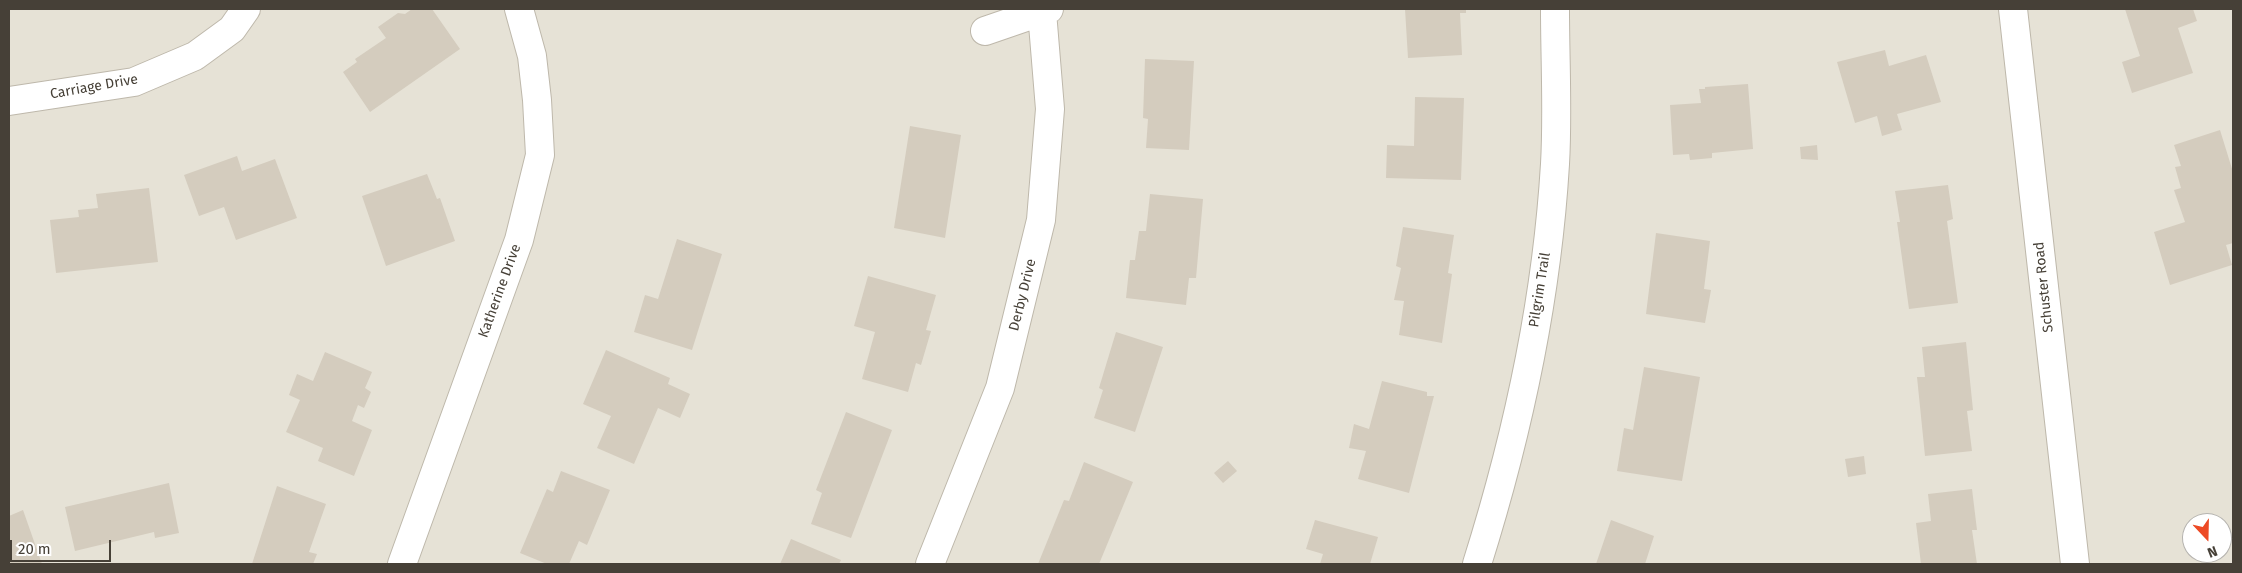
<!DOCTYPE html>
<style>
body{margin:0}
#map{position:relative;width:2242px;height:573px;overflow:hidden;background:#f3f0e8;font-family:"Fira Sans",sans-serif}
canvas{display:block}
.frame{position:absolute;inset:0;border:10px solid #464037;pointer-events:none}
.north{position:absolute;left:2182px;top:513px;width:50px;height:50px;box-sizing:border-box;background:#fff;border:1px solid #b5b3af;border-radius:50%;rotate:159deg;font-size:14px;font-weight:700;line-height:20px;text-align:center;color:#464037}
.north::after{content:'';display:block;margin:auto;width:18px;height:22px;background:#ed4a25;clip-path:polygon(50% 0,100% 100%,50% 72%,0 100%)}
.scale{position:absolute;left:10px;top:540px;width:101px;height:22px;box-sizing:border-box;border:2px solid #464037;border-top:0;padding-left:6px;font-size:15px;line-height:18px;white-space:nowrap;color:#464037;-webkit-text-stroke:4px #fff;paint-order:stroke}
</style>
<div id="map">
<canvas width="2242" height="573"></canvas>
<div class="frame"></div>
<div class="north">N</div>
<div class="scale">20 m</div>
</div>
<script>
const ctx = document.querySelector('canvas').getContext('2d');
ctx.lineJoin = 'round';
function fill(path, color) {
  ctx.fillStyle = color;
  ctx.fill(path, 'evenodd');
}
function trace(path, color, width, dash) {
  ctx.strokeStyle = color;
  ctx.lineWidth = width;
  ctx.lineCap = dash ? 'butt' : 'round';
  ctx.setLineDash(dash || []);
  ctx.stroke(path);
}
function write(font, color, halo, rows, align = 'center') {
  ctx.font = font + ' "Fira Sans",sans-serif';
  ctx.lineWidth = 4;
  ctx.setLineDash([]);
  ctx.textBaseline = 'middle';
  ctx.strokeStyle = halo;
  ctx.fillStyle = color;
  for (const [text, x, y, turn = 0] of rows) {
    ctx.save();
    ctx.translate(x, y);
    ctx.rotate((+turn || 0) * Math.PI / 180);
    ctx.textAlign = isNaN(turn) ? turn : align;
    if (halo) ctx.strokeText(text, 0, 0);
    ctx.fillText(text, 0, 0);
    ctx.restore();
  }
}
const residential = new Path2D(`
 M9,9H2233V564H9ZM2192,523H2222V553H2192Z`);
const building = new Path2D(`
 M412,9H432L460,49L370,112L343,72L357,62L355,59L386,38L378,27L398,13L405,14Z
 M1405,9H1466V13H1460L1462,55L1408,58Z
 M2125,9H2193L2197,21L2178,28L2193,73L2132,93L2122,62L2140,56Z
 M1885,50L1889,66L1926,55L1941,102L1897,114L1902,130L1882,136L1877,116L1855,123L1837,62Z
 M1145,59L1194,61L1189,150L1146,148L1148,119L1143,118Z
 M1748,84L1753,149L1712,153V158L1690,160L1689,154L1673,155L1670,105L1701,103L1699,89H1705V87Z
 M1415,97L1464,98L1461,180L1386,178L1387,145L1414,146Z
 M910,126L961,135L945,238L894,228Z
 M2220,130L2233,172V243L2226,245L2232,265L2170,285L2154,232L2185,222L2174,190L2181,188L2175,167L2181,166L2174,145Z
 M1817,145L1818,160L1801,159L1800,147Z
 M237,156L242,171L275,159L297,218L236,240L224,207L199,216L184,175Z
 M427,174L437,199L440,198L455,241L386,266L362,196Z
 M1948,185L1953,219L1947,221L1958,303L1909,309L1897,222H1900L1895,191Z
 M149,188L158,262L56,273L50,220L79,217L78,210L98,208L96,194Z
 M1150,194L1203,199L1196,278H1189L1186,305L1126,298L1130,260H1135L1139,231H1146Z
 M1403,227L1454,235L1448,273L1452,274L1442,343L1399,335L1404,301L1394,300L1401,268L1396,266Z
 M1656,233L1710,241L1704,289L1711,290L1705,323L1646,314Z
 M677,239L722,254L692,350L634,332L645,295L658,299Z
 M868,276L936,295L926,330L931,331L921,365L916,363L908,392L862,379L875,332L854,326Z
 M1116,332L1163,347L1135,432L1094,418L1103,390L1099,388Z
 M1966,342L1973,410L1967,411L1972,451L1925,456L1917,377H1925L1922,347Z
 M606,350L670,378L668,384L690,394L680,418L658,408L634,464L597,448L611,416L583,404Z
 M325,352L372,372L365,388L371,392L364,408L358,405L352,421L372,430L354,476L318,461L323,448L286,432L300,400L289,395L297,374L313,381Z
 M1644,367L1700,377L1682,481L1617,471L1624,428L1633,430Z
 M1382,381L1427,392V396H1434L1409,493L1358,479L1366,451L1349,448L1354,424L1369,429Z
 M846,412L892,430L851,538L811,524L822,493L816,490Z
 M1864,456L1866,474L1848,477L1845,459Z
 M1228,461L1237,471L1223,483L1214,473Z
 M1084,462L1133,482L1099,564H1038L1064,500L1069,501Z
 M561,471L610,490L587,545L579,541L569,564H547L520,553L547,489L553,492Z
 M169,483L179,533L155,538L154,532L75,551L65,507Z
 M277,486L326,504L309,552L317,554L313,564H252Z
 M1972,489L1977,530H1972L1977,564H1921L1916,523L1931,521L1928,494Z
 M23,510L42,564H9V516Z
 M1315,520L1378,537L1370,564H1320L1323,554L1306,549Z
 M1611,520L1654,536L1645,564H1596Z
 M791,539L841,560L839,564H780Z`);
const minor = new Path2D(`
 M2013,9L2075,564
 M985,31L1049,9
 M9,101L134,82L195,56L232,29L246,9
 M402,564L519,240L540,155L537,100L532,56L519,9
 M930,564L1000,388L1041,220L1050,109L1042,12
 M1477,564C1517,437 1547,298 1555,164C1558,113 1555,60 1555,9`);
const streetNames = [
 ["Carriage Drive",94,87,-10],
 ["Schuster Road",2044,287,-96],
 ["Pilgrim Trail",1540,290,-81],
 ["Katherine Drive",500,291,-70],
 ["Derby Drive",1023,295,-76]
];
fill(residential, '#e6e2d6');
fill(building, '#d4ccbe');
trace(minor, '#beb8ab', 30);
trace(minor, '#fff', 28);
write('14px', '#464037', '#fff', streetNames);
</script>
